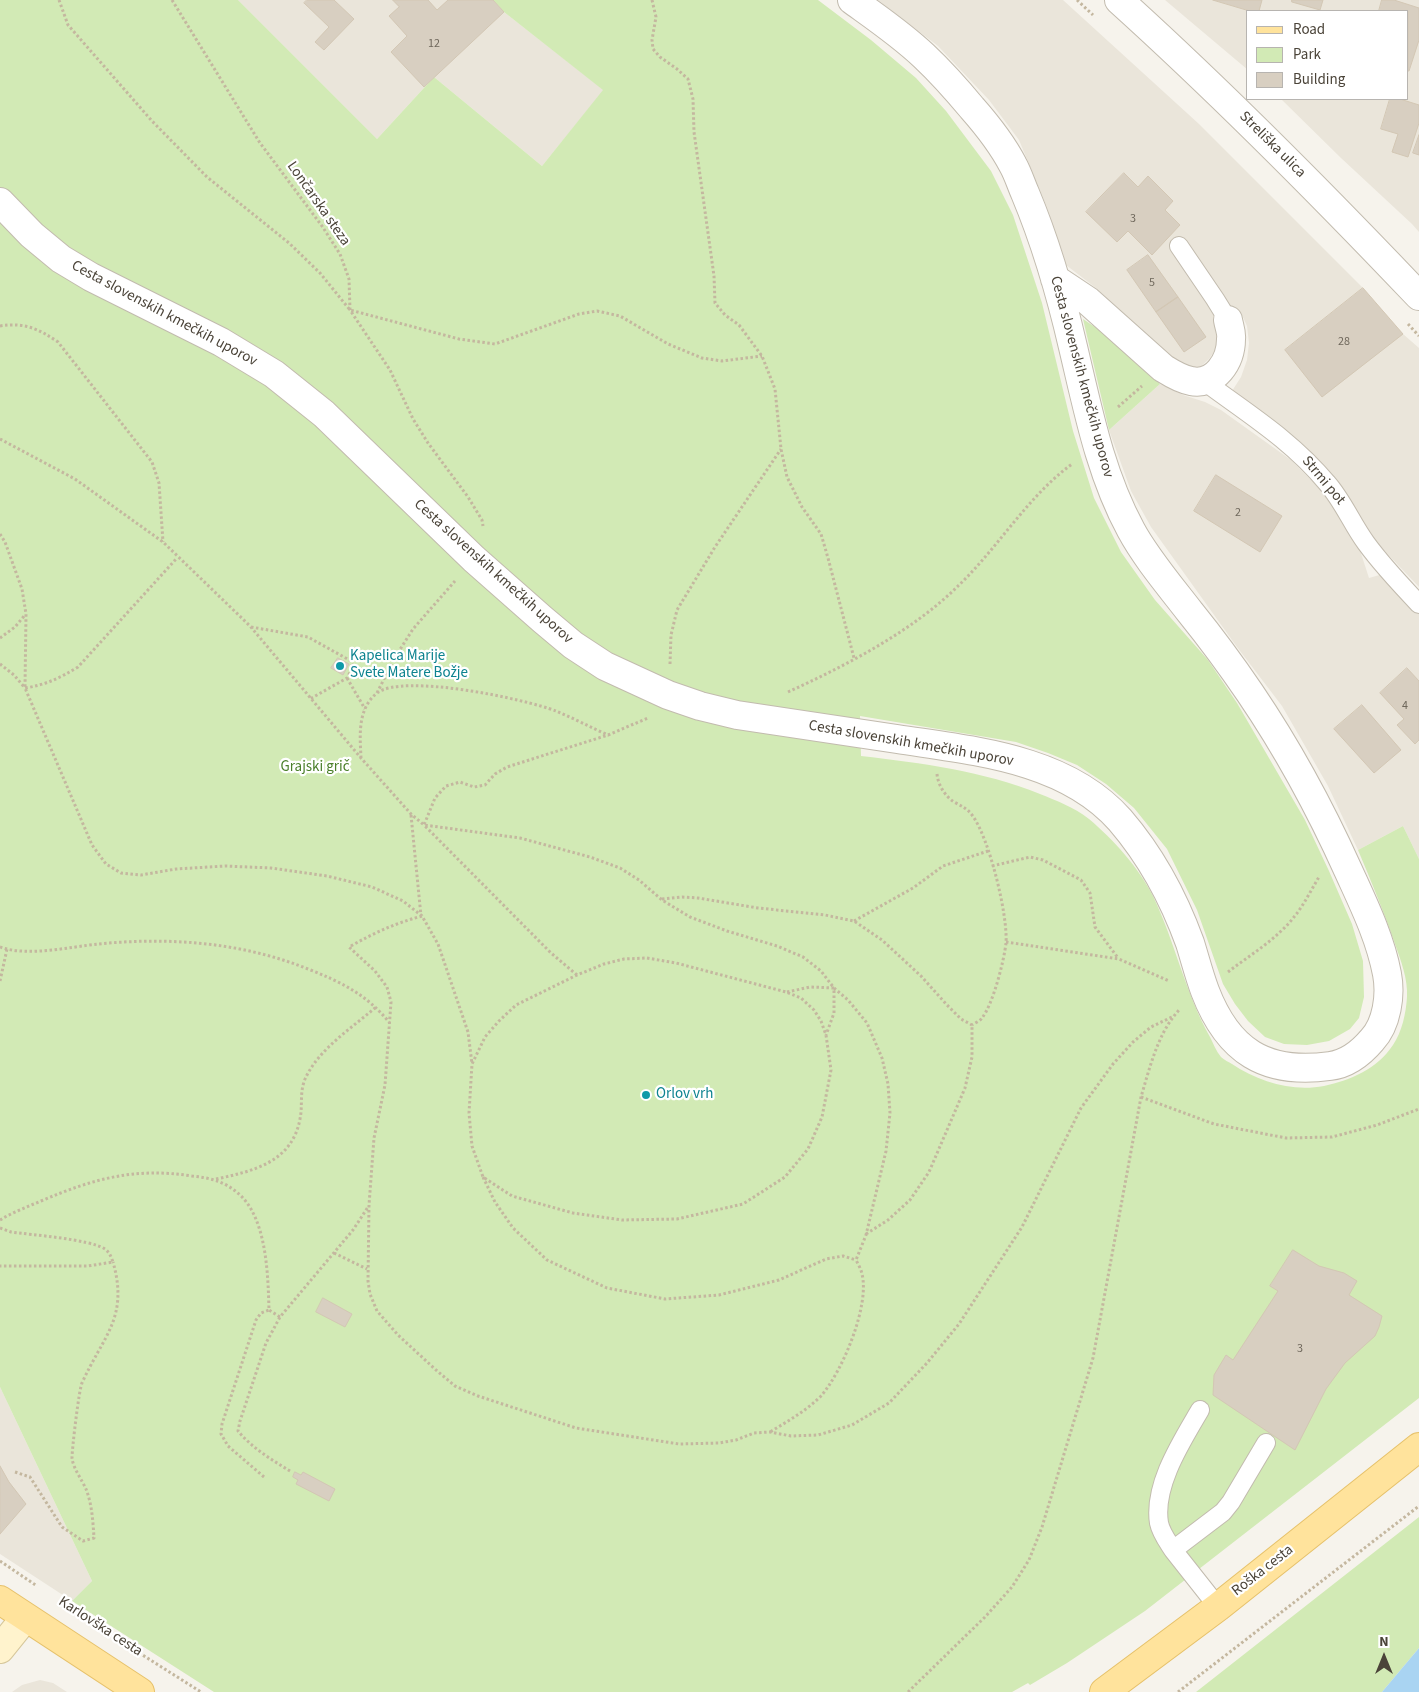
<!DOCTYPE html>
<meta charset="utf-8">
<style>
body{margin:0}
#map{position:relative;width:1419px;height:1692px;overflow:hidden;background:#f6f3ec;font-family:"Source Sans 3",sans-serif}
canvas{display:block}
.legend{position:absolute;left:1246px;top:10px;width:162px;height:90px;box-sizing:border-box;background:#fff;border:1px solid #b7b4b0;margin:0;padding:6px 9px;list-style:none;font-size:15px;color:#4b4439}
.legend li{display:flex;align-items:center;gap:10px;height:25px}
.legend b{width:25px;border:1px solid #b7b4b0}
.north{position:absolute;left:1359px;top:1632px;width:50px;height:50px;-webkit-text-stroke:4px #fff;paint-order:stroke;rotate:0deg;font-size:14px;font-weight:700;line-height:20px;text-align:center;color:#4b4439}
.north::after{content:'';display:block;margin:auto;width:18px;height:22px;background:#4b4439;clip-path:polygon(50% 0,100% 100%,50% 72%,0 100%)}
</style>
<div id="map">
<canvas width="1419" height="1692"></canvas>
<ul class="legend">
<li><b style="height:6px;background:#ffe39c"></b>Road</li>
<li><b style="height:14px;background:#d2eab5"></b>Park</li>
<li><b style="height:14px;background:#d8cfc1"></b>Building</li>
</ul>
<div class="north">N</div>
</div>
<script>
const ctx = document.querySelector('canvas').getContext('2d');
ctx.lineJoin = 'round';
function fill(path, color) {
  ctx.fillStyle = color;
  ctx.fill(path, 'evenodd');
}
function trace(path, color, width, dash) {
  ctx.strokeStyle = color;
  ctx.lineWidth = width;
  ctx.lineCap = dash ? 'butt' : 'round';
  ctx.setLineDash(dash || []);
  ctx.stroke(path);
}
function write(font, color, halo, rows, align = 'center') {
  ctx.font = font + ' "Source Sans 3",sans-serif';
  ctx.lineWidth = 4.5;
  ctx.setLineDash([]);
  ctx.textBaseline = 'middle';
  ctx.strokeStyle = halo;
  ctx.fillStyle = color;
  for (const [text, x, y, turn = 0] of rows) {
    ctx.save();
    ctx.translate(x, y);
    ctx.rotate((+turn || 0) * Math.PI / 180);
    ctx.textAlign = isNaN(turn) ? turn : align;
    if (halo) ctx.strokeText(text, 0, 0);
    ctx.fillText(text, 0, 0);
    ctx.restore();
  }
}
const residential = new Path2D(`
 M238,0H493L504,12L604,90L542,166L434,77L377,139Z
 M878,0H1063L1199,124L1363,288L1403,334L1419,348V587L1232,391L1241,377L1247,360L1249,343L1247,326L1242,315L1215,326L1218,338L1216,349L1209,359L1199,368L1188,370L1170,360L1096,288L1066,265L1046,205L1019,140L989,100L938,46Z
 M1165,0H1419V232L1412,224L1341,158L1281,99H1408V11H1248V70Z
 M1160,384L1183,395L1205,402L1221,410L1291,460L1320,489L1344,518L1357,541L1369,578L1383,574L1419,613V859L1403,826L1358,850L1328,786L1282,706L1237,647L1151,527L1131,491L1109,430Z
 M0,1387L92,1581L72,1601L0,1554Z
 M40,1680L53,1683L67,1692H12L22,1685Z`);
const green = new Path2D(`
 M0,0H238L377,139L434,77L542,166L603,90L504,12L493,0H818L871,40L916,78L946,111L991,171L1013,215L1042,303L1073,431L1094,498L1121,552L1155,600L1208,660L1237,703L1305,820L1329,871L1352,924L1363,961L1364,997L1359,1018L1350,1029L1329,1041L1307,1045L1284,1044L1265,1037L1248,1021L1235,1004L1223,984L1197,910L1167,849L1134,808L1106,784L1077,765L1048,753L1016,742L860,716L861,756C922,763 983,771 1040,794C1057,801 1074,807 1089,819C1113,839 1139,868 1153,896C1175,942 1185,992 1210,1037C1213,1043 1216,1051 1221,1057C1224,1060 1229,1062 1232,1064C1259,1082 1292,1092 1324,1086C1351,1080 1377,1069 1393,1045C1402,1032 1406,1013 1407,997C1408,979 1401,961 1395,944C1384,912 1371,881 1358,850L1403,826L1419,859V1398L1145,1611L1067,1663L1030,1685L1028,1683L1012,1692H214L72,1601L92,1581L0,1387Z
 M1083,319L1098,329L1160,384L1109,430Z
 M1419,1517V1648L1382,1692H1196Z`);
const water = new Path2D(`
 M1419,1648V1692H1382Z`);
const building = new Path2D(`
 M307,0H334L354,19L324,50L315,42L329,27L304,3Z
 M393,0H428L437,10L448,0H493L504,12L424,87L391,52L407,36L389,16L399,7Z
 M1213,0H1262L1259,11H1250Z
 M1292,0H1323L1320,10L1292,2Z
 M1382,0H1394L1419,8V40L1409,71H1408V11H1379Z
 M1390,99H1400L1419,105V123L1408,157L1392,152L1398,134L1381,129Z
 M1419,135V155L1413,153Z
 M1124,173L1138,187L1148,176L1173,201L1165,210L1180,225L1152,255L1128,231L1117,242L1086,212Z
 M1148,255L1178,297L1156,312L1127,270Z
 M1363,288L1403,334L1322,397L1285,350Z
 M1178,297L1206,337L1184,352L1156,312Z
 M1216,475L1282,516L1260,552L1194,511Z
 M338,658L349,664L343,675L331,668Z
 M1407,668L1419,681V740L1415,744L1397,725L1404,719L1380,693Z
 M1362,705L1401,750L1374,773L1334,729Z
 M1293,1250L1319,1266L1344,1273L1357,1281L1349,1295L1382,1316L1379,1327L1375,1336L1345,1363L1326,1389L1295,1450L1213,1395L1214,1375L1226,1355L1233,1360L1278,1291L1270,1286Z
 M323,1298L352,1314L345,1327L316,1312Z
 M0,1466L9,1482L26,1504L0,1534Z
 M295,1472L301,1475L303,1472L335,1489L329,1501L296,1484L298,1480L293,1477Z`);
const path = new Path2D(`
 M59,0L68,25L152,121L207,177L289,243L320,273L350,310L459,339L495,344L579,314L597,311L620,316L668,344L702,358L722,361L762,356
 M172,0L260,143L322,226L340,254L349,279L350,310L390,370L413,419L428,443L468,497L482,520L483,526
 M652,0L656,17L652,40L653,49L660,57L677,69L688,79L693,99L694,132L714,276L715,303L725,315L739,325L762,356L775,389L781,449L787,477L802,507L821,534L828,558L854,658
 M1077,0L1093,15
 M1408,324L1419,336
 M0,326C24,322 39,329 58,342L152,462L159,483L163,542
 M1118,407L1142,386
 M0,439L75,479L163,542L250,626L361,758L411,814L424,825L520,838L590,857L620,868L639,880L662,900L690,917L727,931L777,946L803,957L821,971L834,988L848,1000L867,1023L882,1058L888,1084L890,1113L886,1151L866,1235L856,1260C858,1264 861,1269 862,1274C870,1306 842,1372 821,1396C806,1411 788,1421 770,1432
 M0,534L5,542L22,589L26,614L25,688L92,845L106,864L121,873L141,875L176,869L225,866L271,868L327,876L372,887L403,901L422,916L438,944L468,1032L472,1064
 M251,627L308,637L351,661L353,667L347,678L310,699
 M0,638L15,627L25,615
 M0,664L14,675L25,688C45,685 60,678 78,667L177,558
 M670,664L671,635L677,610L715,547L781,449
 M347,678L365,709
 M788,692C845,666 913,631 958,586C998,548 1027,497 1072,464
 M377,693L394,659L413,629L455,581
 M361,758C360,736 357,709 377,693C403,673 525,699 556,711C573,718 590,727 608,735L648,718
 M937,774C938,785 945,796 954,802C961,806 967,808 972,815C989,837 1008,915 1006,943C1004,961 993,1004 982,1018C980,1021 975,1023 972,1025
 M411,815L421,916
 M992,866L1030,857L1043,860L1081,880L1090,893L1095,927L1118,958
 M662,899L682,897L698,898L758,908L825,915L854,921L882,940L921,976L947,1005L961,1019L972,1025
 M422,916C393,924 374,933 349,947L375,971L387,987L391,1002L385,1085L374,1138L369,1205L368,1281L370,1294L377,1311L398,1335L436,1370L455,1386L478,1396L576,1428L679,1444L719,1443L736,1440L754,1433L770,1432L791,1436L818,1435L852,1425L889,1403L927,1363L959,1324L1022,1227L1081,1108L1113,1064L1133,1042L1151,1027L1174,1016
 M854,921L913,888L943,866L988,851
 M1006,942L1119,959L1169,981
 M0,947C28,957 69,947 98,944C169,937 241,942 308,969C341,982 366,994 389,1022
 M647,958L676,963L786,992L801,998L814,1010L821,1021L826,1035L831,1070L822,1117L808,1149L785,1177L743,1204L677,1219L622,1220L573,1213L512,1196L483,1177L472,1146L469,1113L472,1064L485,1037L499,1021L516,1005L577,975L604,964L624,959Z
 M1228,972C1250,955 1277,939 1294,917C1304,905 1311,890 1319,877
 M577,975L551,953L424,825L435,798L446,786L460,782L474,787L485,785L495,774L507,767L608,735
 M0,981L7,949
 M787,992L810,987L834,988V1013L826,1035
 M1141,1097L1214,1124L1286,1138L1332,1137L1377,1125L1419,1109
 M483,1177L495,1202L513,1228L547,1260L607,1288L665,1299L719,1295L779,1280L826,1259L843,1256L856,1260
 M216,1179C254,1171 292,1162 300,1119C303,1105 299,1091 306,1077C320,1048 352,1028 376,1007
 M0,1220C13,1212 27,1207 41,1201C93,1179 134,1167 192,1176C210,1178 225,1181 240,1195C267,1220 268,1276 269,1310L280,1317
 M0,1228L11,1232C32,1235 89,1239 105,1249C110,1253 111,1257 113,1262L88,1266H0
 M866,1234L888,1220L910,1200L929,1172L965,1088L972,1057V1025
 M334,1253L367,1269
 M290,1471C272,1460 252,1448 238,1431L240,1421L266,1343L280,1317L353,1230L368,1207
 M15,1472L30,1477L62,1527L83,1541L94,1538C93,1522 92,1504 86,1489C82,1480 73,1468 72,1458C72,1449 79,1389 82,1383C103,1336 129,1318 113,1262
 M264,1477L228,1446L221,1434L222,1424L256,1320L261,1313L269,1310
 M0,1561L37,1586
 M122,1642L201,1692
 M908,1692L985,1617L1012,1587L1029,1560L1042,1527L1093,1358L1141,1097C1150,1067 1158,1032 1180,1009
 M1178,1692L1419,1506`);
const lane = new Path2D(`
 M1179,246L1215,299L1228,320
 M1204,381C1248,414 1290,439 1327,483C1343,501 1352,524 1366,543C1382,565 1400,584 1419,604
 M1173,1550C1168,1542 1161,1533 1159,1523C1153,1485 1182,1441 1200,1410
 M1218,1607L1173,1550L1223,1512L1231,1502L1266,1443`);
const street = new Path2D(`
 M1119,0C1223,94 1322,194 1419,296
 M0,202L32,235L61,259L91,277L221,342L274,374L324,414L474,559L542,619L573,645L605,666L668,695L700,706L737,715C790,723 844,731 897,739C974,751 1065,758 1120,820C1151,856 1174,899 1190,943C1195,959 1199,975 1205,991C1228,1051 1265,1075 1330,1066C1346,1064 1361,1053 1372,1040C1387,1024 1391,995 1387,974C1380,937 1363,903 1348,870C1320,808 1288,749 1250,693C1231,665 1211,638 1190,612C1170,586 1146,558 1131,530C1100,473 1088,410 1073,347C1061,295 1046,243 1025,193C1021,184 1018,174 1013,165C1002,144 987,125 972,108C957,90 941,72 924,56C902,35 877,18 852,0
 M1055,279L1088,301L1163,368C1171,373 1180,379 1191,381C1215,386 1231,361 1231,339C1232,333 1229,326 1228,320`);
const secondary = new Path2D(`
 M0,1649L25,1618`);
const primary = new Path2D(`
 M0,1600L140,1692
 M1104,1692L1218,1607L1419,1447`);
const markers = [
 [340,666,5,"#0f9aa8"],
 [646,1095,5,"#0f9aa8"]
];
const numberNames = [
 ["12",434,44],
 ["3",1133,219],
 ["5",1152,283],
 ["28",1344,342],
 ["2",1238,513],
 ["4",1405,706],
 ["3",1300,1349]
];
const streetNames = [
 ["Streliška ulica",1272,145,45],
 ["Lončarska steza",318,204,55],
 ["Cesta slovenskih kmečkih uporov",164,314,28],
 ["Cesta slovenskih kmečkih uporov",1081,377,75],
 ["Strmi pot",1323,481,50],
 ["Cesta slovenskih kmečkih uporov",493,572,42],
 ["Cesta slovenskih kmečkih uporov",911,744,10],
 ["Roška cesta",1263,1571,-38],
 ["Karlovška cesta",100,1627,33]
];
const cultureNames = [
 ["Kapelica Marije",350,657],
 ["Svete Matere Božje",350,674],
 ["Orlov vrh",656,1095]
];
const parkNames = [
 ["Grajski grič",315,768]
];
fill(residential, '#eae5da');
fill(green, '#d2eab5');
fill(water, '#a9d4f2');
fill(building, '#d8cfc1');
trace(building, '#d3c7b4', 1);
trace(lane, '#c2bbae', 20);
trace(street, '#c2bbae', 30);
trace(secondary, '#d6c79b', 30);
trace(primary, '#e6c16a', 30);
trace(path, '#c4b79f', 3, [2.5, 2.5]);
trace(lane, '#fff', 18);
trace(street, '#fff', 28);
trace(secondary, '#fff3cd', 28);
trace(primary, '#ffe39c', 28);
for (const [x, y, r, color] of markers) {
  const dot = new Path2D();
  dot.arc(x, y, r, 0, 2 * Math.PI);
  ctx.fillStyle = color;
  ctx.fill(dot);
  trace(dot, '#fff', 2);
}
write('12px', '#6e675b', null, numberNames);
write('15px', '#4b4439', '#fff', streetNames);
write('15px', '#0d838f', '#fff', cultureNames, 'left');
write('15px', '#4a7f2a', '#fff', parkNames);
</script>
